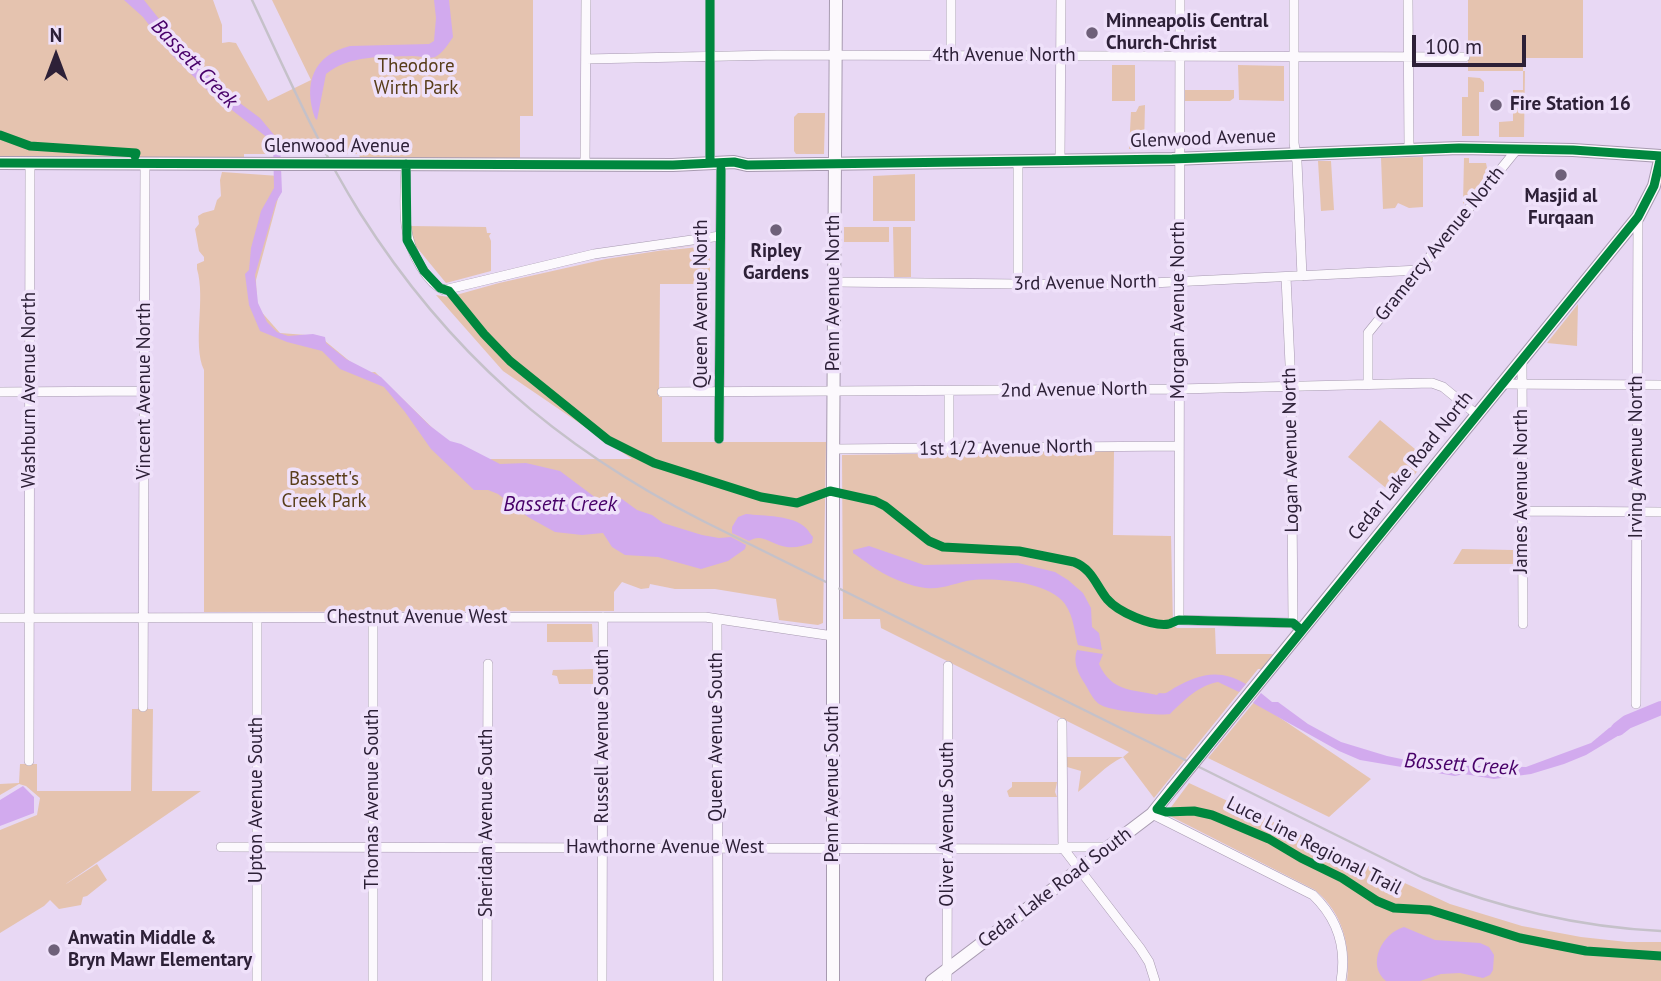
<!DOCTYPE html>
<style>
body{margin:0}
#map{position:relative;width:1661px;height:981px;overflow:hidden;background:#e8d8f4;font-family:"PT Sans",sans-serif}
canvas{display:block}
.north{position:absolute;left:21px;top:21px;width:70px;height:70px;-webkit-text-stroke:5px #efe1fa;paint-order:stroke;rotate:0deg;font-size:19px;font-weight:700;line-height:28px;text-align:center;color:#2d2037}
.north::after{content:'';display:block;margin:auto;width:24px;height:32px;background:#2d2037;clip-path:polygon(50% 0,100% 100%,50% 72%,0 100%)}
.scale{position:absolute;left:1412px;top:35px;width:114px;height:32px;box-sizing:border-box;border:4px solid #2d2037;border-top:0;padding-left:9px;font-size:21px;line-height:24px;white-space:nowrap;color:#2d2037;-webkit-text-stroke:5px #efe1fa;paint-order:stroke}
</style>
<div id="map">
<canvas width="1661" height="981"></canvas>
<div class="north">N</div>
<div class="scale">100 m</div>
</div>
<script>
const ctx = document.querySelector('canvas').getContext('2d');
ctx.lineJoin = 'round';
function fill(path, color) {
  ctx.fillStyle = color;
  ctx.fill(path, 'evenodd');
}
function trace(path, color, width, dash) {
  ctx.strokeStyle = color;
  ctx.lineWidth = width;
  ctx.lineCap = dash ? 'butt' : 'round';
  ctx.setLineDash(dash || []);
  ctx.stroke(path);
}
function write(font, color, halo, rows, align = 'center') {
  ctx.font = font + ' "PT Sans",sans-serif';
  ctx.lineWidth = 7;
  ctx.setLineDash([]);
  ctx.textBaseline = 'middle';
  ctx.strokeStyle = halo;
  ctx.fillStyle = color;
  for (const [text, x, y, turn = 0] of rows) {
    ctx.save();
    ctx.translate(x, y);
    ctx.rotate((+turn || 0) * Math.PI / 180);
    ctx.textAlign = isNaN(turn) ? turn : align;
    if (halo) ctx.strokeText(text, 0, 0);
    ctx.fillText(text, 0, 0);
    ctx.restore();
  }
}
const green = new Path2D(`
 M0,0H213L222,25V43L229,42L236,43L268,101L311,80L272,0H533V116H520V158H360L359,154H244V158L0,156Z
 M1468,0H1583V58H1523V71H1525L1524,137H1499V122L1513,121V90H1523V71H1468Z
 M1112,65H1135V101H1112Z
 M1238,65L1284,66V101L1239,100Z
 M1468,77L1480,78L1484,82V92H1479V136H1462V97H1468Z
 M1185,90H1234V98L1230,101H1185Z
 M1145,105L1144,147L1129,149L1131,112H1136L1139,106Z
 M798,113H825L824,154H796L794,151V117Z
 M1423,157V207L1409,208L1398,203L1395,208L1383,209L1381,158Z
 M1464,158H1469V163H1486L1487,168L1492,169L1463,204Z
 M1318,161H1331L1334,210L1321,211Z
 M222,172L279,176L280,191L256,280L257,307L280,333L319,336L364,373L375,372L450,445L484,459H632L503,371L436,295L449,297L499,283L606,259L709,243L661,251L708,246L710,248V278L699,284H660L659,397H662V442H826L823,623L818,625L779,620L776,599L715,589H675L650,584L649,588L641,589L622,582L614,592V611L204,612V370C192,344 206,299 197,269V264L204,261V257L199,251L195,229L199,224L198,216L203,213L214,210L217,200L221,196L220,180Z
 M915,174V221H873V176Z
 M410,226L486,227L487,233H491L489,236L491,241V271L446,283L414,244Z
 M844,227H889V242H844Z
 M893,227H911V277H894Z
 M1578,304L1577,346L1547,343Z
 M1380,420L1427,459L1397,497L1348,457Z
 M1114,451L1113,535L1171,536L1173,625L1177,628H1215L1216,654H1273L1262,669H1258L1154,798L1123,757C1105,766 1093,780 1078,792L1081,771L1067,767V757H1123L1129,752L881,628L880,619H843L842,455Z
 M1462,549L1513,550V564H1453Z
 M547,624H592L593,642H547Z
 M593,669V684H559L557,676L552,675L553,670Z
 M1255,701L1371,779L1329,817L1208,758Z
 M132,709H153L152,791H201L67,883L66,884L97,864L107,880L87,896L83,897L81,905L59,909L50,900L44,906L0,933V830L37,815L40,798L26,786L19,784L0,795V784L19,783L20,764H37V791H131Z
 M1012,782H1057L1055,792L1057,797H1009L1007,791L1012,787Z
 M1189,783L1450,904L1522,926L1581,937L1627,942H1661V981H1347C1351,946 1343,913 1315,890L1166,814Z`);
const water = new Path2D(`
 M124,0H144L191,59L233,98L260,118L280,142L282,192L276,202L255,275L258,303L267,322L277,332L288,336L313,334L325,337L326,343L346,359L381,377L429,425L450,441L461,444L500,464L526,463L560,471L596,498L622,499L637,510L652,515L663,523L702,535L719,538L731,537L746,545L745,549L728,561L701,569L658,557L625,555L612,547L603,533L582,535L555,532L528,517L498,494L488,490H474L431,449L405,412L384,387L340,369L322,351L287,342L260,331L249,305L245,274L249,270L251,248L261,211L274,188L273,142L210,93L173,56L143,17Z
 M434,0H449L453,37C449,43 442,54 435,57C428,59 419,56 412,56C383,57 349,55 326,74L317,120L315,118C303,84 313,55 350,46L429,44L434,41L436,18Z
 M746,514C764,516 793,515 806,528C809,531 810,534 813,537L812,543C802,546 793,549 782,546C770,543 761,533 749,541L732,533V527L738,517Z
 M869,546L924,565L1018,563L1055,572L1068,580L1083,593L1091,608L1092,627L1099,633L1102,650L1078,645C1074,631 1074,617 1065,604C1049,582 999,578 973,580C957,582 942,590 926,588C907,586 881,574 866,562C861,559 858,556 853,553V550Z
 M1077,650L1103,654L1099,664C1112,692 1131,689 1157,695L1159,693C1167,694 1168,692 1174,688C1199,674 1219,668 1246,684L1239,692L1218,682C1199,685 1183,701 1170,714C1158,716 1109,711 1099,704C1092,699 1088,688 1083,681C1077,671 1073,661 1077,650Z
 M1261,693L1272,702H1278L1308,724L1341,742L1387,756L1430,765L1526,767L1591,743L1609,728L1633,716V724L1626,731L1586,755L1564,764L1531,774L1494,779L1464,774L1455,776L1360,760L1339,751L1253,703Z
 M23,786L34,797V813L0,826V800Z
 M1404,927L1435,940L1480,943L1489,947L1494,955L1493,970L1490,975L1483,978L1460,973L1441,974L1420,981H1386C1366,965 1382,933 1404,927Z`);
const river = new Path2D(`
 M1618,729L1627,722L1661,708`);
const street = new Path2D(`
 M1180,0L1179,620L1293,623L1301,630
 M1294,0V143L1297,162L1302,276
 M1408,0L1409,148
 M951,56V0
 M586,59L777,55L1465,57
 M1060,161L1061,0
 M710,162V0
 M406,164C405,202 400,234 421,267C427,277 434,286 444,290L594,254L720,236
 M585,164L586,0
 M1286,277L1291,386L1293,623
 M835,282L1110,285L1420,270
 M1018,284V162
 M1522,360L1523,624
 M1368,383V333L1518,148
 M1500,384L1661,385
 M0,392L145,391
 M662,392L1178,389L1432,383L1443,387L1476,414
 M949,392V449
 M719,439L721,169
 M834,449L1178,446
 M1523,511L1661,512
 M0,618L705,617L833,636
 M257,618V981
 M717,619L718,981
 M1636,704L1638,217
 M143,707L145,163
 M1062,723L1063,848L1140,948L1149,962L1155,981
 M29,761L30,163
 M1152,814L1313,895C1338,919 1347,947 1341,981
 M221,847L1058,849L1068,847H1108
 M373,981V618
 M487,981L488,664
 M602,981L603,617
 M947,981L948,666`);
const secondary = new Path2D(`
 M0,163L294,164
 M363,164L673,165L734,162L747,165L1172,159L1459,148L1573,150L1661,156
 M833,471L836,0
 M1208,745L1638,217L1654,186L1661,156
 M833,981V586
 M932,981L1152,814L1172,789`);
const rail = new Path2D(`
 M252,0C286,72 318,146 360,213C448,352 557,447 703,521L1423,878C1501,908 1577,927 1661,931`);
const secondaryBridge = new Path2D(`
 M294,164H363
 M833,586V471
 M1172,789L1208,745`);
const cycleway = new Path2D(`
 M0,135L30,146L136,153L135,156
 M1661,156L1654,186L1638,217L1157,809L1166,812L1194,811L1212,815L1269,839L1301,858L1342,878L1377,901L1394,908L1430,910L1520,938L1586,951L1661,956
 M710,162V0
 M0,163L673,165L734,162L747,165L1172,159L1459,148L1573,150L1661,156
 M406,164L407,240L424,271L440,288L449,291L484,334L510,361L608,440L654,463L761,497L797,503L830,491L875,501L885,506L929,541L943,547L1019,551L1074,562C1092,569 1096,585 1107,599C1118,612 1152,627 1169,624C1170,624 1177,620 1179,620L1293,623L1301,630
 M719,439L721,169`);
const markers = [
 [1092,33,7,"#6e6079"],
 [1496,105,7,"#6e6079"],
 [1561,175,7,"#6e6079"],
 [776,230,7,"#6e6079"],
 [54,950,7,"#6e6079"]
];
const poiNames = [
 ["Minneapolis Central",1106,22],
 ["Church-Christ",1106,44],
 ["Fire Station 16",1510,105],
 ["Masjid al",1561,197,"center"],
 ["Furqaan",1561,219,"center"],
 ["Ripley",776,252,"center"],
 ["Gardens",776,274,"center"],
 ["Anwatin Middle &",68,939],
 ["Bryn Mawr Elementary",68,961]
];
const streetNames = [
 ["4th Avenue North",1004,56],
 ["Glenwood Avenue",1203,139,-2],
 ["Glenwood Avenue",337,147],
 ["Gramercy Avenue North",1440,244,-51],
 ["3rd Avenue North",1085,283,-1],
 ["Penn Avenue North",834,293,-90],
 ["Queen Avenue North",702,304,-90],
 ["Morgan Avenue North",1179,310,-90],
 ["Washburn Avenue North",30,390,-90],
 ["2nd Avenue North",1074,390,-1],
 ["Vincent Avenue North",145,391,-90],
 ["1st 1/2 Avenue North",1006,448,-1],
 ["Logan Avenue North",1291,450,-91],
 ["Irving Avenue North",1637,457,-90],
 ["Cedar Lake Road North",1411,466,-51],
 ["James Avenue North",1522,491,-90],
 ["Chestnut Avenue West",417,618],
 ["Russell Avenue South",603,736,-90],
 ["Queen Avenue South",717,737,-90],
 ["Penn Avenue South",833,784,-90],
 ["Thomas Avenue South",373,799,-90],
 ["Upton Avenue South",257,800,-90],
 ["Sheridan Avenue South",487,823,-90],
 ["Oliver Avenue South",948,824,-90],
 ["Luce Line Regional Trail",1314,846,27],
 ["Hawthorne Avenue West",665,848],
 ["Cedar Lake Road South",1055,888,-37]
];
const parkNames = [
 ["Theodore",416,67],
 ["Wirth Park",416,89],
 ["Bassett's",324,480],
 ["Creek Park",324,502]
];
const waterNames = [
 ["Bassett Creek",194,64,46],
 ["Bassett Creek",560,505],
 ["Bassett Creek",1461,765,4]
];
fill(green, '#e5c3af');
fill(water, '#d2aaee');
trace(river, '#d2aaee', 14);
trace(street, '#a79ab0', 10);
trace(secondary, '#a79ab0', 14);
trace(street, '#fcf9fd', 9);
trace(secondary, '#fcf9fd', 12);
trace(rail, '#c5c1c9', 2.5);
trace(secondaryBridge, '#a79ab0', 14, []);
trace(secondaryBridge, '#fcf9fd', 12);
trace(cycleway, '#00873e', 9);
for (const [x, y, r, color] of markers) {
  const dot = new Path2D();
  dot.arc(x, y, r, 0, 2 * Math.PI);
  ctx.fillStyle = color;
  ctx.fill(dot);
  trace(dot, '#efe1fa', 2.5);
}
write('bold 19px', '#2d2037', '#efe1fa', poiNames, 'left');
write('19px', '#2d2037', '#efe1fa', streetNames);
write('19px', '#593e1a', '#efe1fa', parkNames);
write('italic 21px', '#480069', '#efe1fa', waterNames);
</script>
